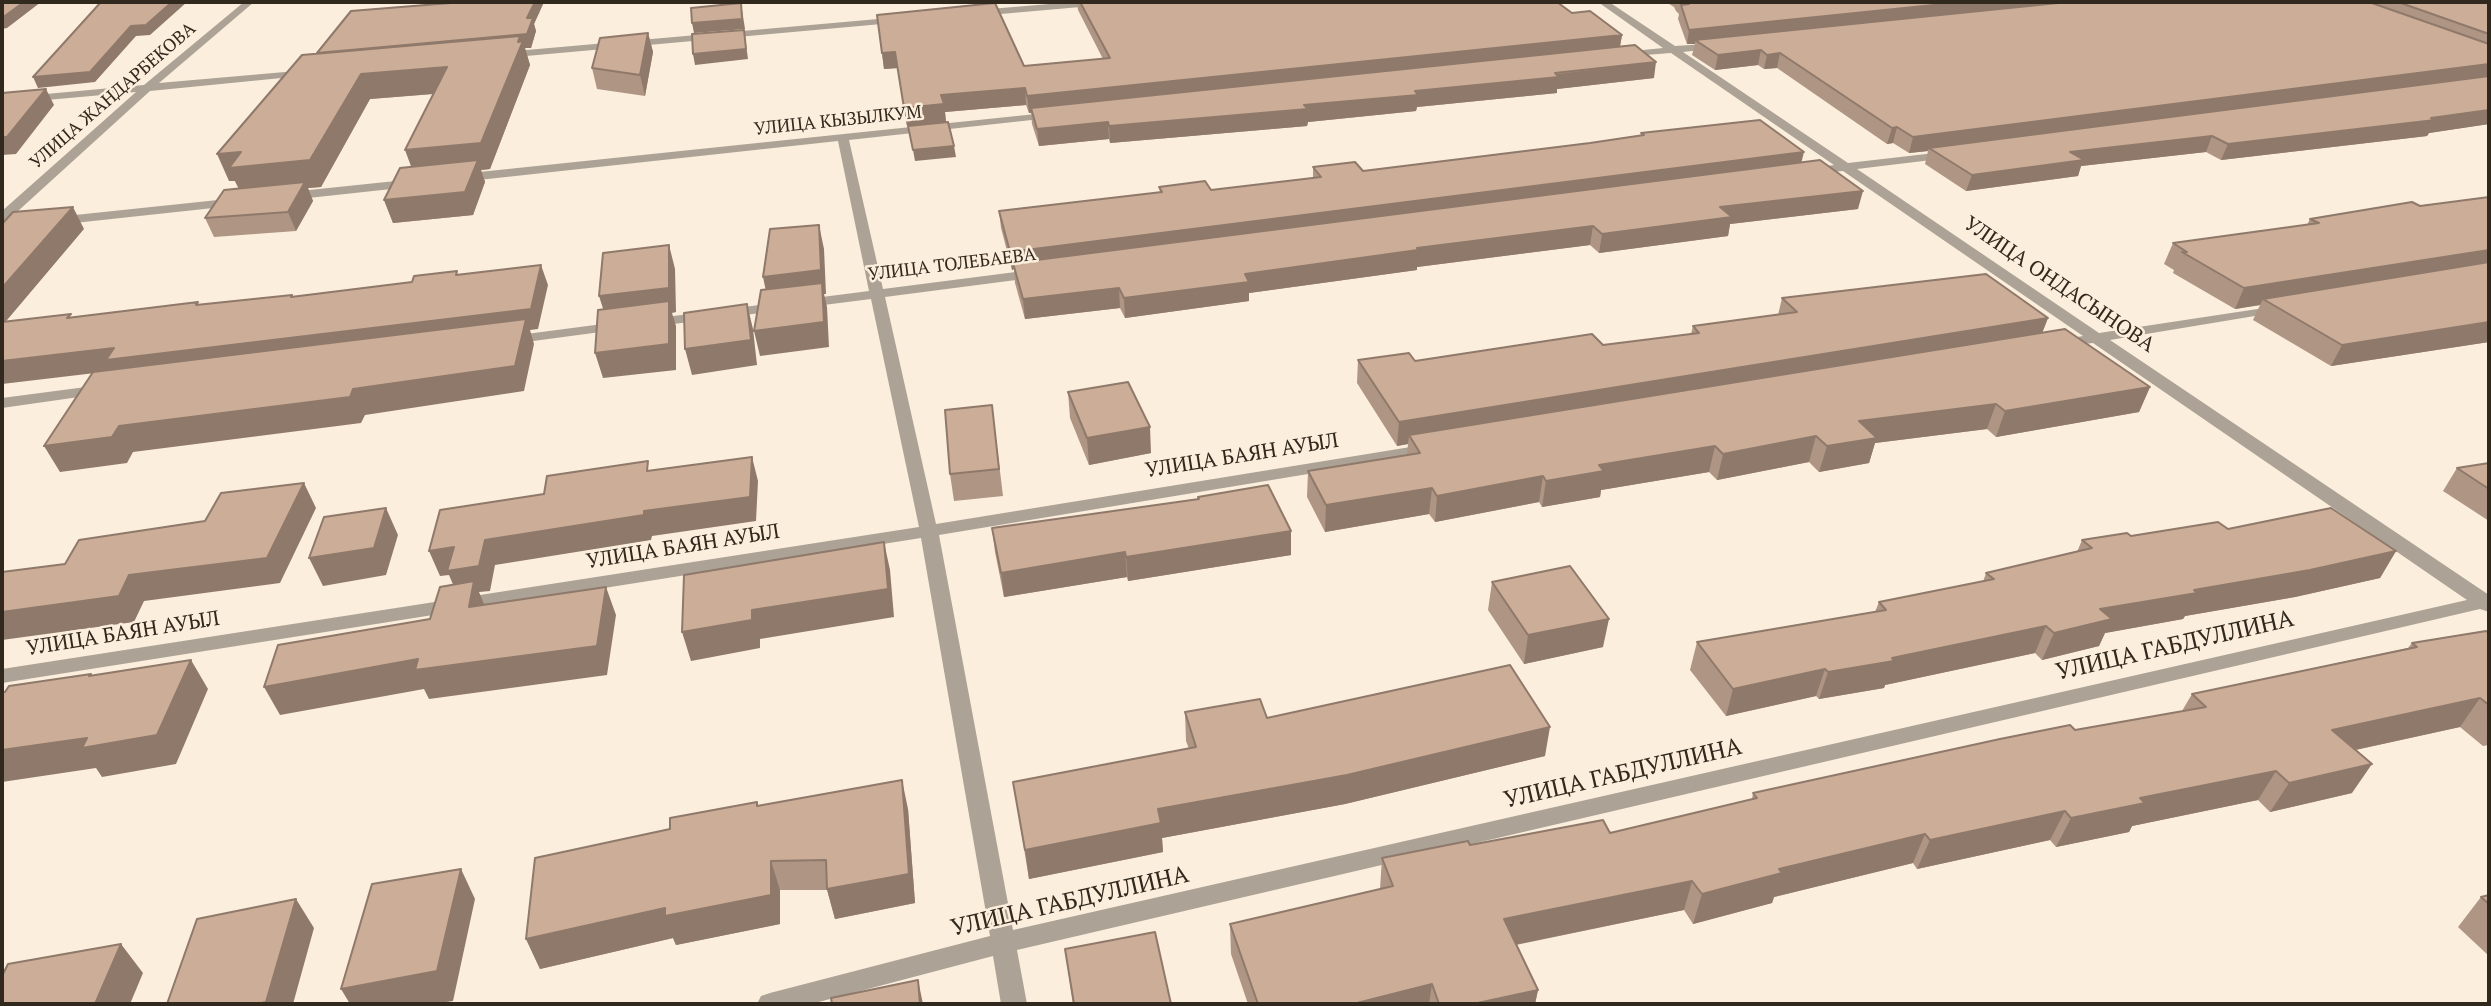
<!DOCTYPE html>
<meta charset="utf-8">
<style>
body{margin:0}
#map{position:relative;width:2491px;height:1006px;overflow:hidden;background:#fceedc;font-family:"PT Serif",serif}
canvas{display:block}
.frame{position:absolute;inset:0;border:4px solid #32291e;pointer-events:none}
</style>
<div id="map">
<canvas width="2491" height="1006"></canvas>
<div class="frame"></div>
</div>
<script>
const ctx = document.querySelector('canvas').getContext('2d');
ctx.lineJoin = 'round';
function fill(path, color) {
  ctx.fillStyle = color;
  ctx.fill(path, 'evenodd');
}
function trace(path, color, width, dash) {
  ctx.strokeStyle = color;
  ctx.lineWidth = width;
  ctx.lineCap = dash ? 'butt' : 'round';
  ctx.setLineDash(dash || []);
  ctx.stroke(path);
}
function write(font, color, halo, rows, align = 'center') {
  ctx.font = font + ' "PT Serif",serif';
  ctx.lineWidth = 5;
  ctx.setLineDash([]);
  ctx.textBaseline = 'middle';
  ctx.strokeStyle = halo;
  ctx.fillStyle = color;
  for (const [text, x, y, turn = 0] of rows) {
    ctx.save();
    ctx.translate(x, y);
    ctx.rotate((+turn || 0) * Math.PI / 180);
    ctx.textAlign = isNaN(turn) ? turn : align;
    if (halo) ctx.strokeText(text, 0, 0);
    ctx.fillText(text, 0, 0);
    ctx.restore();
  }
}
const minor = new Path2D(`
 M244,2H254L159,83L308,70L313,73L312,75L150,91L7,221L2,222V211L136,92L2,104V98L144,85Z
 M1073,2H1108L1103,5L978,16L973,13L978,10Z
 M1598,2H1609L1675,46L1721,43L1722,45L1717,48L1683,52L1848,163L1952,151V157L1948,158L1857,169L2099,333L2284,305L2286,308L2279,312L2110,340L2489,595V612L2480,609L1017,950L1027,1004H1001L993,956L811,1004H757L761,996L770,993L990,936L921,538L2,683V669L919,527L871,299L650,327L643,323L650,319L869,291L838,141L460,182L454,178L460,174L1055,112L1059,113V117L849,140L883,289L1039,269L1046,273L1039,277L885,297L936,524L1429,444L1437,449L1429,454L939,535L1013,930L2467,600L2093,343L2056,347L2054,344L2056,341L2083,336L1843,171L1805,175V169L1834,165L1671,53L1619,57V53L1623,52L1663,48Z
 M901,17L904,18V22L504,58L499,55L504,52Z
 M415,179L419,180V186L290,200L284,196L290,192Z
 M237,198L241,199V205L56,225L49,221L56,217Z
 M618,322L625,326L623,329L511,344L504,340L511,336Z
 M101,385L107,387L109,390L107,393L2,408V398Z`);
const wall = new Path2D(`
 M463,2H544L534,24L536,31L531,48H525L530,65L490,169L481,170L485,182L473,215L393,223L384,200L411,167L434,94L370,99L321,187L308,188L313,201L296,231L214,237L205,218L239,189L235,181H229L317,53Z
 M1077,2H1557L1572,13L1622,35L1620,47L1654,78L1557,89V93L1417,107L1416,111L1308,122L1307,126L1110,143L1109,139L1039,146L1032,124L1031,113H1029L1026,105L945,112L946,122L907,126L898,68L884,69L877,15L1024,66L1103,59L1078,10Z
 M1666,2H2489V124L2429,133L2427,136L2221,160L2206,152L2081,166L2078,176L1966,191L1925,164L1928,151L1909,153L1893,143L1887,144L1777,68L1764,69L1758,65L1715,70L1692,55L1695,44H1687L1678,19L1679,14L1676,11L1674,7Z
 M648,33L653,52L645,96L597,89L592,68Z
 M1641,133L1802,163L1858,209L1730,224L1728,236L1599,253L1590,245L1417,267V270L1249,293V301L1125,318L1120,308L1025,319L1015,283L1014,269L1012,270L1001,228L999,211L1160,192L1159,187L1211,190L1313,178V167L1363,171L1590,143L1641,135Z
 M2489,197V342L2331,366L2253,320L2260,305L2235,309L2173,273L2174,270L2164,264L2173,243L2307,225L2310,219Z
 M1782,298L2048,318L2042,333L2150,387L2139,412L1996,437L1987,429L1875,443L1869,463L1819,472L1809,462L1717,480L1709,472L1601,490L1600,497L1542,507L1539,502L1435,522L1429,514L1325,532L1307,497L1308,471L1407,455L1408,444L1397,446L1357,383L1358,360L1415,361L1603,345L1691,334L1693,326L1778,315Z
 M1068,392L1151,453L1089,465L1070,418Z
 M992,405L1003,496L954,501L950,474Z
 M2489,463V521L2443,491L2457,468Z
 M1198,497L1291,555L1128,581L1127,577L1004,597L995,552L992,528L1198,499Z
 M2228,529L2396,551L2380,578L2295,597L2185,616L2183,619L2105,633L2099,646L2042,660L2035,653L1885,685L1884,688L1819,699L1816,696L1726,716L1690,670L1697,642L1875,612L1879,602L1983,582L1986,573L2077,552L2082,540Z
 M1492,582L1603,647L1524,664L1488,610Z
 M2489,633V745L2483,746L2460,727L2355,750L2352,793L2270,812L2258,800L2132,826L2129,832L2056,847L2050,840L1917,869L1913,863L1774,897L1772,903L1693,924L1684,910L1516,945L1538,990L1535,1004H1248L1231,954L1230,924L1380,889L1382,858L1470,845L1610,833L1752,799L1753,793L2075,730L2182,711L2192,694L2408,648L2412,643Z
 M1185,712L1267,718L1545,756L1345,804L1162,838L1163,852L1029,879L1013,782L1189,749L1186,741Z
 M758,806L908,809L915,903L835,919L827,890H780V924L676,945L673,938L540,969L526,939L670,829Z
 M2489,895V956L2458,927L2481,897Z
 M1065,949L1171,1004H1073Z`);
const shadedWall = new Path2D(`
 M24,2H41L7,28L2,29V18Z
 M172,2H187L150,35L136,36L95,82L38,88L33,77L131,26Z
 M535,2H544L534,24L536,31L531,48H525L530,65L490,169L481,170L485,182L473,215L393,223L384,200L415,177L405,150L520,49L322,67Z
 M1963,2H2090L1695,40V44H1687L1689,30Z
 M741,3L745,29L694,33L692,23Z
 M744,30L748,59L695,65L693,54Z
 M648,33L653,52L645,96L640,75Z
 M1622,35L1619,51L1031,108V113H1029L1027,96Z
 M1761,50L1758,65L1715,70L1718,55Z
 M895,52L898,68L884,69L882,53Z
 M1780,53L1777,68L1764,69L1767,55Z
 M1656,62L1654,78L1557,89V93L1417,107L1416,111L1308,122L1307,126L1110,143L1109,126L1304,105Z
 M2489,64V77L1929,148L1928,151L1909,153L1913,137Z
 M447,67L456,92L370,99L321,187L308,188L313,201L296,231L288,212L242,195L235,181H229L217,154L361,74Z
 M1025,88L1026,105L945,112L946,122L907,126L904,108L941,95Z
 M46,89L54,105L16,154L2,155V137Z
 M2489,110V124L2429,133L2427,136L2221,160L2228,144Z
 M1108,122L1109,139L1039,146L1037,129Z
 M1897,127L1893,143L1887,144L1892,128Z
 M2212,136L2206,152L2081,166L2078,176L1966,191L1972,175L2070,152Z
 M954,146L956,157L915,161L913,150Z
 M1804,152L1800,168L1013,263L1014,269L1012,270L1010,252Z
 M1863,191L1858,209L1730,224L1728,236L1599,253L1602,234L1720,207Z
 M73,207L84,229L2,326V288Z
 M819,225L824,249L826,294H824L827,307L829,347L760,356L754,331L768,301L763,277Z
 M1593,226L1590,245L1417,267V270L1249,293V301L1125,318L1124,298L1245,274L1417,248Z
 M669,245L675,269L676,312L672,313L676,326V370L603,378L595,353L607,321L599,296Z
 M2489,250V268L2263,299L2260,305L2235,309L2244,288Z
 M541,265L548,285L538,329L530,330L534,344L524,391L365,415L361,423L133,452L127,463L60,472L44,446L112,371L2,384V361Z
 M1119,288L1120,308L1025,319L1023,299Z
 M747,304L753,329L757,365L692,375L685,349Z
 M2048,318L2039,341L1409,435L1408,444L1397,446L1399,422Z
 M2489,322V342L2331,366L2342,345Z
 M2150,387L2139,412L1996,437L2005,411Z
 M1996,404L1987,429L1875,443L1869,463L1819,472L1827,446L1859,421Z
 M1150,427L1151,453L1089,465L1087,438Z
 M1816,436L1809,462L1717,480L1723,454Z
 M1715,446L1709,472L1601,490L1600,497L1542,507L1546,481L1599,465Z
 M752,457L758,481L756,521L652,536L651,540L495,565L490,591L479,592L486,609L481,635L458,596L449,575L440,576L429,551L454,547L485,540L644,511Z
 M1543,476L1539,502L1435,522L1437,496Z
 M304,483L316,508L280,583L144,601L134,622L2,640V612L129,575Z
 M1432,488L1429,514L1325,532L1326,505Z
 M386,508L398,535L386,575L323,586L309,558Z
 M1291,531V555L1128,581L1126,557Z
 M884,542L890,570L894,617L760,639V648L691,661L682,632L752,610Z
 M2396,551L2380,578L2295,597L2185,616L2183,619L2105,633L2099,646L2042,660L2054,633L2100,609Z
 M1125,552L1127,577L1004,597L1001,573Z
 M606,587L616,615L607,675L429,699L424,689L280,715L264,687L418,659Z
 M1609,619L1603,647L1524,664L1528,635Z
 M2046,626L2035,653L1885,685L1884,688L1819,699L1828,672Z
 M191,660L208,689L176,764L102,777L96,768L2,782V750Z
 M1825,669L1816,696L1726,716L1733,689Z
 M2480,698L2460,727L2314,759L2332,730Z
 M1550,727L1545,756L1345,804L1162,838L1163,852L1029,879L1025,850L1158,809Z
 M2372,764L2352,793L2270,812L2289,783Z
 M2276,771L2258,800L2132,826L2129,832L2056,847L2071,818L2140,798Z
 M902,780L908,809L915,903L835,919L827,889Z
 M2065,811L2050,840L1917,869L1930,840Z
 M1925,834L1913,863L1774,897L1772,903L1693,924L1702,894L1779,869Z
 M771,861L780,890V924L676,945L673,938L540,969L526,939Z
 M461,869L475,899L453,1001L434,1004H350L341,989Z
 M1692,881L1684,910L1499,948L1504,919Z
 M296,899L314,928L293,1004H257Z
 M121,944L143,973L130,1004H95Z
 M918,980L923,1004H920Z
 M1432,984L1429,1004H1353Z
 M1538,990L1535,1004H1473Z`);
const building = new Path2D(`
 M2,2H24L2,18Z
 M101,2H172L146,25L131,26L90,72L33,77Z
 M463,2H535L527,18H533L527,34L317,53L351,11Z
 M1080,2H1557L1572,13L1590,11L1622,35L1027,96L1025,88L941,95L944,104L904,108L895,52L882,53L877,15L995,3L1024,66L1110,58Z
 M1685,2H1963L1689,30L1681,5L1689,4Z
 M2068,2H2369L2489,44V64L1913,137L1897,127L1892,128L1780,53L1767,55L1761,50L1718,55L1695,40Z
 M2398,2H2489V34Z
 M741,3L742,19L692,23L691,8Z
 M744,30L746,49L693,54L692,34Z
 M648,33L640,75L592,68L600,38Z
 M520,36L518,42L523,41L481,143L405,150L447,67L361,74L310,160L229,168L241,152L217,154L302,55Z
 M1635,45L1656,62L1555,73L1559,77L1415,91L1418,95L1304,105L1308,109L1109,126L1108,122L1037,129L1031,108Z
 M2489,76V110L2431,118L2435,120L2228,144L2212,136L2070,152L2084,160L1972,175L1929,148Z
 M46,89L7,137H2V93Z
 M1760,120L1804,152L1010,252L999,211L1162,192L1159,187L1205,181L1211,190L1321,177L1313,167L1355,162L1363,171L1590,143L1644,135L1641,133Z
 M948,122L954,146L913,150L908,126Z
 M478,160L465,192L384,200L400,168Z
 M1820,160L1863,191L1720,207L1732,217L1602,234L1593,226L1417,248L1418,250L1245,274L1249,282L1124,298L1119,288L1023,299L1013,263Z
 M305,182L288,212L205,218L224,190Z
 M2489,197V250L2244,288L2182,252H2187L2173,243L2319,223L2310,219L2412,202L2420,206Z
 M73,207L2,288V224L13,212Z
 M819,225L821,270L763,277L770,229Z
 M669,245V288L599,296L603,253Z
 M2489,262V322L2342,345L2263,299Z
 M541,265L531,309L106,360L114,348L2,361V322L71,314L67,318L198,302L196,305L292,295L291,297L412,282L414,276L457,271L456,275Z
 M1986,274L2048,318L1399,422L1358,360L1409,353L1415,361L1592,334L1603,345L1699,333L1693,326L1797,312L1782,298Z
 M822,283L824,322L754,331L761,290Z
 M669,301V344L595,353L598,310Z
 M747,304L751,340L685,349L684,313Z
 M526,319L515,366L353,389L350,397L119,426L112,437L44,446L93,372Z
 M2065,329L2150,387L2005,411L1996,404L1859,421L1877,438L1827,446L1816,436L1723,454L1715,446L1599,465L1604,471L1546,481L1543,476L1437,496L1432,488L1326,505L1308,471L1420,453L1409,435Z
 M1128,382L1150,427L1087,438L1068,392Z
 M992,405L999,469L950,474L945,410Z
 M752,457L750,497L644,511V515L485,540L479,566L447,571L454,547L429,551L440,510L544,494L547,476L648,461L647,471Z
 M2489,463V489L2457,468Z
 M304,483L267,558L129,575L119,596L2,612V572L65,564L79,540L205,521L221,493Z
 M1268,485L1291,531L1126,557L1125,552L1001,573L992,528L1199,499L1198,497Z
 M386,508L374,548L309,558L324,517Z
 M2331,508L2396,551L2310,570L2194,590L2197,593L2100,609L2112,619L2054,633L2046,626L1892,658L1894,661L1828,672L1825,669L1733,689L1697,642L1886,610L1879,602L1994,579L1986,573L2092,548L2082,540L2127,533L2131,536L2218,522L2228,529Z
 M884,542L888,589L752,610V620L682,632L684,575Z
 M1570,566L1609,619L1528,635L1492,582Z
 M474,581L469,607L606,587L597,646L415,670L418,659L264,687L278,645L430,619L440,587Z
 M2486,631L2489,633V705L2480,698L2332,730L2372,764L2289,783L2276,771L2140,798L2145,803L2071,818L2065,811L1930,840L1925,834L1779,869L1782,873L1702,894L1692,881L1504,919L1538,990L1473,1004H1439L1432,984L1353,1004H1258L1230,924L1393,886L1382,858L1468,841L1470,845L1603,820L1610,833L1757,798L1753,793L2000,739L2070,725L2075,730L2206,707L2192,694L2417,647L2412,643Z
 M191,660L157,735L82,748L87,738L2,750V692H5L9,686L91,674L89,676Z
 M1510,665L1550,727L1347,775L1158,809L1161,823L1025,850L1013,782L1196,747L1185,712L1260,699L1267,718Z
 M902,780L909,874L827,889L826,860L771,861V895L665,916V908L526,939L535,858L670,829V818L757,802V806Z
 M461,869L437,971L341,989L372,884Z
 M2489,895V904L2481,897Z
 M296,899L266,1002L257,1004H167L197,919Z
 M1155,932L1171,1004H1074L1065,949Z
 M121,944L95,1004H2V976L8,964Z
 M918,980L920,1004H832L831,998Z`);
const farStreetnames = [
 ["УЛИЦА ЖАНДАРБЕКОВА",113,96,-41],
 ["УЛИЦА КЫЗЫЛКУМ",838,121,-6],
 ["УЛИЦА ТОЛЕБАЕВА",952,265,-7]
];
const streetNames = [
 ["УЛИЦА ОНДАСЫНОВА",2059,285,34],
 ["УЛИЦА БАЯН АУЫЛ",1242,456,-9],
 ["УЛИЦА БАЯН АУЫЛ",683,547,-9],
 ["УЛИЦА БАЯН АУЫЛ",123,634,-9]
];
const nearStreetnames = [
 ["УЛИЦА ГАБДУЛЛИНА",2175,646,-13],
 ["УЛИЦА ГАБДУЛЛИНА",1623,774,-13],
 ["УЛИЦА ГАБДУЛЛИНА",1070,902,-13]
];
fill(minor, '#aca296');
fill(wall, '#af9583');
fill(shadedWall, '#8f796a');
fill(building, '#ccad98');
trace(building, '#8f796a', 2);
write('18px', '#32291e', '#fceedc', farStreetnames);
write('21px', '#32291e', '#fceedc', streetNames);
write('24px', '#32291e', '#fceedc', nearStreetnames);
</script>
